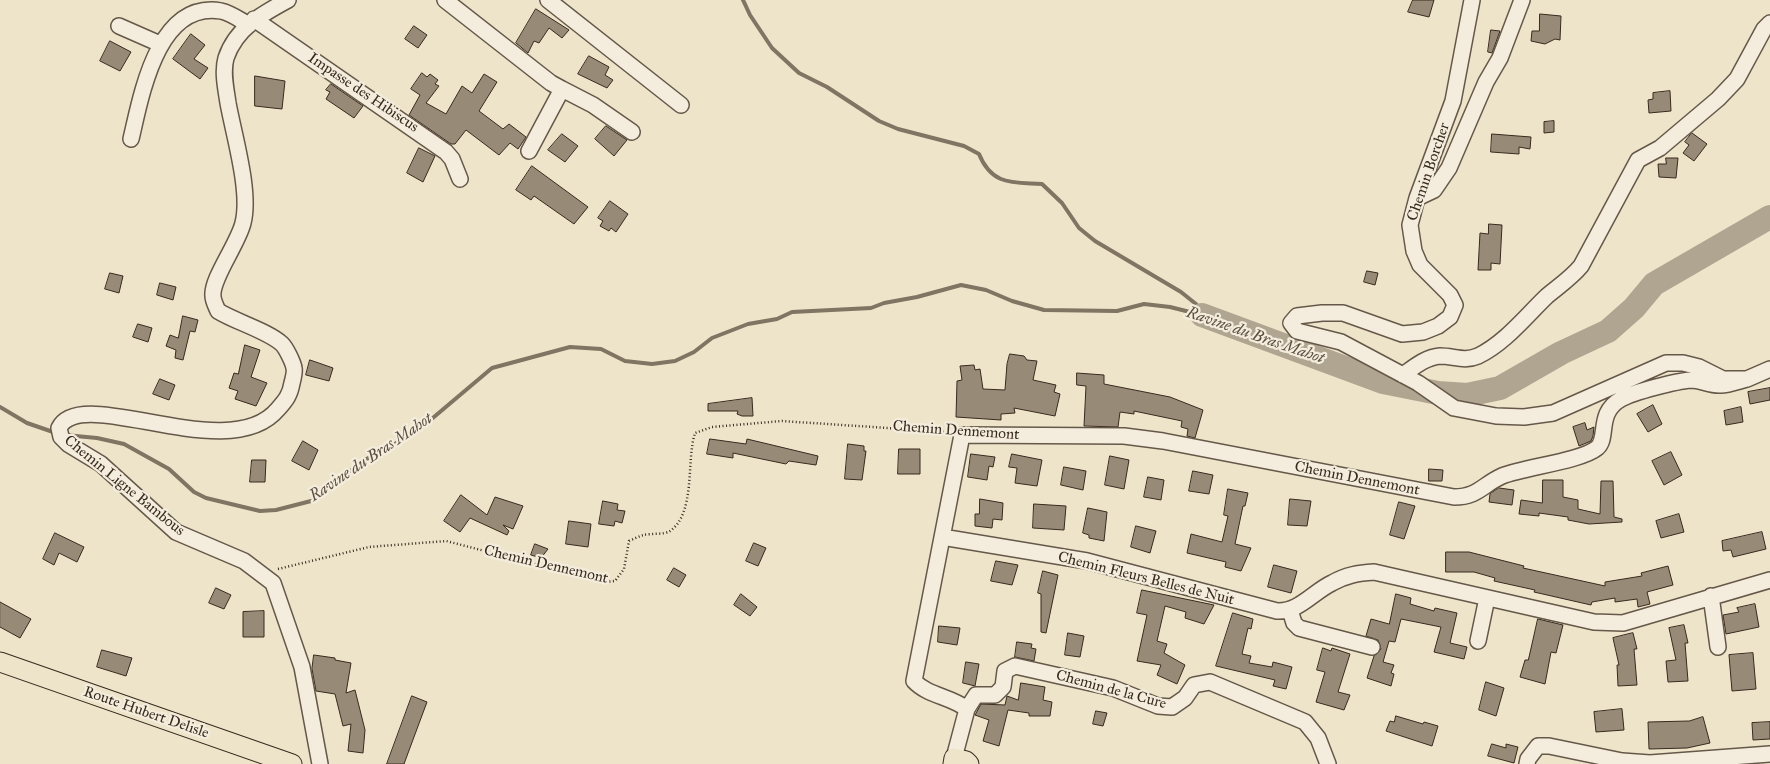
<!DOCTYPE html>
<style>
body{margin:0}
canvas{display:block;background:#eee4ca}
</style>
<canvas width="1770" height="764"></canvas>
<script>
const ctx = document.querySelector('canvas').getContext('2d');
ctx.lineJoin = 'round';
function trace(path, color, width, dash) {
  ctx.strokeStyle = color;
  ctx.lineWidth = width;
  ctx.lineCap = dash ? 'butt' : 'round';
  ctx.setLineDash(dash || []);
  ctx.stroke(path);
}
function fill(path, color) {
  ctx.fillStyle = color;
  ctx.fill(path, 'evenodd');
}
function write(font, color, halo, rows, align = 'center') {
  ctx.font = font + ' "IM FELL Great Primer",serif';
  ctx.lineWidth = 4.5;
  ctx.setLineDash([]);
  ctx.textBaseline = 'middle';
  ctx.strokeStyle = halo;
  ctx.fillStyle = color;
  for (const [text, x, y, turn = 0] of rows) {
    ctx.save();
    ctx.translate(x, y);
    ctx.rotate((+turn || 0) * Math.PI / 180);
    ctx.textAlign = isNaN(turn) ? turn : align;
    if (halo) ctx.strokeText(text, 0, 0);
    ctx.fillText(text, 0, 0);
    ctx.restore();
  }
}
const stream = new Path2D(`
 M743,0L750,15L772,48L799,73L827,87L879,121L898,129L964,146L979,154C992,186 1013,182 1042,184L1062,203L1079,228L1095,241L1181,292L1196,304L1202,315
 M0,407L27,423L56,433
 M65,435L97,438L124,444L169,469L194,492L206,498L260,511L276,510L315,500L361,462L415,433L492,368L570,347L601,349L625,361L652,364L675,361L694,352L712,338L748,324L777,319L792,312L871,308L884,303L917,297L961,285L986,290L1012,301L1044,310L1117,311L1144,304L1170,307L1202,315`);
const river = new Path2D(`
 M1202,315L1383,382L1438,393L1467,395L1500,388L1561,353L1608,331L1634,308L1654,284L1770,217`);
const building = new Path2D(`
 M1413,0H1434L1429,17L1408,12Z
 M536,9L569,30L562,38L549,28L539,43L534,41L528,53L516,43Z
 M1540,14L1561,16L1560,40L1555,39L1545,44L1531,41L1532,31H1539Z
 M414,26L427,35L418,48L405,39Z
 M1491,30L1500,31L1492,53L1488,52Z
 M191,34L205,45L194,59L208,68L200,79L173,59Z
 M110,41L131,52L120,71L100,61Z
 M589,56L609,67L605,75L613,80L607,88L578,74Z
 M422,73L427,77L430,74L438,80L435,84L439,86L426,103L446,114L462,86L472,93L484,74L497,82L479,111L503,129L509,124L526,137L518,149L510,143L499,155L466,130L455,144H451L409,115L420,95L411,89Z
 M255,76L285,81L282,109L255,106Z
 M331,84L363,106L354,118L326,99L330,92L326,90Z
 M1670,91L1671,111L1649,113L1648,100L1653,99V93Z
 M1554,121V132L1544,133V122Z
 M606,126L627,140L614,156L595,139Z
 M1692,133L1707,144L1694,161L1683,153L1689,145L1685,142Z
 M562,134L578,146L565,162L548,150Z
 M1492,134L1531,137L1530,149L1519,147V154L1491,152Z
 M419,148L435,156L423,182L407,173Z
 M1666,158H1678L1676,178L1659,177L1658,164H1666Z
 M532,166L588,207L574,224L534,196L531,200L516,190Z
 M610,201L628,214L616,232L611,228L609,231L600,226L603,221L598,218Z
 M1489,224L1502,225L1500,264L1491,263V270H1478L1480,233L1488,234Z
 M1367,271L1378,273L1375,285L1364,282Z
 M110,273L123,276L119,293L105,289Z
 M160,283L176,287L173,300L157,295Z
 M183,316L198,320L195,332L190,331L183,360L175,358L176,350L166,346L170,335L178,338Z
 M138,324L152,328L148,342L133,337Z
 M245,345L260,350L251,377L267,383L256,406L235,399L238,391L229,388L234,373L238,374Z
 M1010,354L1024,356L1027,360L1037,361L1033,380L1056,385L1054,392L1060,394L1055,416L1014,408L1015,413L1001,414V420L956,417L957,381L962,380L960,366L974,365L975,370L980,369L983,389L1005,390L1007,364Z
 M310,360L333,368L329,381L306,375Z
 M1077,373L1104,375V384L1170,397L1203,410L1195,438L1187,436L1188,429L1181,427L1182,421L1134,411V414L1120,412L1118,427L1084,426L1086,386L1077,385Z
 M160,379L175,385L169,400L153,394Z
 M1770,388V400L1750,404L1748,392Z
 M752,398L753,416H742L737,414L738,411H708V404Z
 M1653,405L1662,424L1648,432L1637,414Z
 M1741,407L1743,422L1726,425L1724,411Z
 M1585,423L1587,430L1594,427L1593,436L1591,441L1579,446L1573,427Z
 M710,439L746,444L747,439L818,456L816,465L789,461L786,464L733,453V458L707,454Z
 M303,441L318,450L309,470L292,461Z
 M848,444L864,446V451H866L862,480L845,479Z
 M899,449H920V474H898Z
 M1671,452L1682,475L1664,485L1652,461Z
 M971,454L995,457L993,467L989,466L987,480L968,477Z
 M1012,454L1042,460L1037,486L1015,483L1017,468L1009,467Z
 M1110,456L1129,460L1124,489L1105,485Z
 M252,460H266L265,482H250Z
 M1064,467L1086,471L1083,490L1061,485Z
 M1429,469L1443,470L1442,481H1429Z
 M1193,471L1213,475L1209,494L1189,491Z
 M1148,477L1164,480L1161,500L1144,497Z
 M1543,480H1563V497L1578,500V509L1600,514L1601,481H1613L1614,517L1622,519V522L1589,524L1568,520V517L1539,513V516L1519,514L1521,500L1542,503Z
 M1499,488L1514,490L1512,505L1489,502L1490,494Z
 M1228,489L1248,493L1245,506H1243L1235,544L1251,548L1241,571L1225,567L1226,562L1187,553L1191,534L1222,542L1228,516L1224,515Z
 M461,495L487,515L495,497L523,506L513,529L503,525L509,531L507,535L470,518L460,532L444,521Z
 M980,499L1003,503L1002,520L993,519L992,528L975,526V514H979Z
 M1290,499L1311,501L1307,526L1288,525Z
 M603,501L618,504L617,510L625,511L622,523L615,521L614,526L599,524Z
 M1399,502L1415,506L1404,539L1390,535Z
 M1034,504L1066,506L1064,530L1033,528Z
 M1088,508L1107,512L1104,541L1089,538V535L1083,533Z
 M1679,514L1684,532L1661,538L1656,521Z
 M569,521L591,524L588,547L566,544Z
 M1136,526L1156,531L1150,553L1131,547Z
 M1762,532L1766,549L1733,557L1731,550L1723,551L1722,541Z
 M55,533L84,547L77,562L59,553L54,565L43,559Z
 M754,543L766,548L758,566L746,561Z
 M535,544L548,549L541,558L531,555Z
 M1446,552H1469L1524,566L1523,568L1605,586V582L1642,576L1641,573L1668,566L1673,585L1647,592L1650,604L1638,607L1637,599L1615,602V598L1592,602L1591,605L1534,592L1535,590L1494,581L1495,578L1474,572H1446Z
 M996,561L1018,565L1012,585L991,581Z
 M1274,565L1297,571L1291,593L1268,587Z
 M674,568L686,575L679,587L667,580Z
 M1043,571L1058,575L1046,633L1041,632V594L1038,593Z
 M216,588L231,595L224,609L209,603Z
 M1142,590L1214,605L1204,624L1185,618L1186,612L1165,606L1157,641L1167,644L1164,653L1185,665L1177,684L1157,675L1161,665L1137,661L1147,615L1137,613Z
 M741,594L757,607L750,616L734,605Z
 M1396,594L1411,598L1410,604L1434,611L1435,608L1457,613L1450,643L1467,647L1464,659L1434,652L1441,627L1401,619L1395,642L1389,641L1383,662L1394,665L1391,673L1394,674L1391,686L1367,678L1374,656L1381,649L1378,640L1366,636L1371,619L1389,624Z
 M0,602L31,619L20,638L0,627Z
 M1755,604L1759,627L1726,634L1723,615L1739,612L1737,608Z
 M264,611V637H243V612Z
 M1233,613L1253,619L1251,629L1248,628L1242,654L1251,656L1249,663L1272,667L1273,662L1292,667L1286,689L1273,686L1275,680L1216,666Z
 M1538,619L1563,625L1556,653L1551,652L1545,684L1520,677L1525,660H1528Z
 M1684,625L1688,643H1685L1688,681L1668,682L1666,661L1676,660L1669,628Z
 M939,626L960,628L957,645L938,642Z
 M1068,633L1084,636L1080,657L1065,655Z
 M1633,633L1637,649H1634L1637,685L1618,686L1617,665H1619L1613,638Z
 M1017,642L1032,644L1031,648L1036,649L1034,661L1015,657Z
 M1323,648L1331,651L1332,648L1350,654L1338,692L1350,695L1344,710L1316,702L1325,672L1317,670Z
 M102,650L132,658L126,676L97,667Z
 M1753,653L1756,689L1732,691L1729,655Z
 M314,655L335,658V660L351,663L346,693L355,690L365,730L363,753L348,751L351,724L343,726L335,694L316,691L312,669Z
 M966,662L979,664L975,686L963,683Z
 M1486,682L1504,688L1496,716L1479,710Z
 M1021,683L1045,687L1043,700L1052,702L1050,716H1029V713L1008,710L999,746L983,741L989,720L975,715L981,704L1005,705L1007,696L1018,700Z
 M412,696L427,702L411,745L404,764H387Z
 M1622,709L1624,730L1596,732L1594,712Z
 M1096,711L1107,713L1103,726L1093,724Z
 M1396,716L1423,724L1424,722L1438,726L1432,746L1386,731L1390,721L1394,722Z
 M1703,717L1710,743L1687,748L1649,749L1648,722L1689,721Z
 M1770,722V739L1753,740L1752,723Z
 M1492,744L1506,748V744L1518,747L1514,763L1488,756Z`);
const path = new Path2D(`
 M278,569L369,547L446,541L605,582L615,581L624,569L629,541C634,539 639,536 644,535C651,533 664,535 670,531C696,513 686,461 695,433L712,427L782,421L948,432`);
const minor = new Path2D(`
 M288,0C262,14 236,28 226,58C222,72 226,89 228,103C234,136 251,192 243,223C238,244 211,279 213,296C213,301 216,306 218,311C236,322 268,331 282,344C286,348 293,362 294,368C295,372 293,379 292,383C290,395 286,400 278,409C229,468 81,383 59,428L61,437L68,444L101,464L176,532L244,561L273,583L302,667L320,764
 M445,0L551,83L562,89L529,151
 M548,0L681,105
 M1472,0L1453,101L1417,198L1410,225L1414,251L1420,265L1450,295L1455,305L1450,317L1438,326L1423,332L1402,334L1343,313H1322L1297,316L1291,323L1297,331L1341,342L1418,383L1454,408L1496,416L1524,417L1553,413L1666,363H1683L1699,367L1723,379H1747L1770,369
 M254,19L446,152L452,159L460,179
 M119,26L160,44
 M562,89L593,105L632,132
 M131,139C141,97 157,0 221,11C231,13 240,20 249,25
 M1417,198L1434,190L1449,168L1486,82L1500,58L1522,0
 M1403,375C1414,367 1426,357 1440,356C1454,356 1464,362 1478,356C1505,343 1526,316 1547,296C1559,286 1571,278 1581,266L1638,160L1660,148L1718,99L1737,79L1764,29L1770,23
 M942,537L1087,561L1277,611C1299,612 1313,592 1332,583C1346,575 1358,573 1374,572L1594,622L1623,623L1770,580
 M1711,596L1718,647
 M1290,610L1294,623L1299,628L1372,647
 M1478,641L1487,598
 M967,709C950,696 928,696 914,681L962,435L1124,436L1163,441L1454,497C1478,497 1482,485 1502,476C1525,467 1581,461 1597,448C1609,438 1596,413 1621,399C1633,392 1677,381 1691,380C1701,380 1711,386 1721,385C1729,385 1739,381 1747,379
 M954,758L967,709L976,695H995L1003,687L1005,671L1015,666L1113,688L1158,706L1172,707L1185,698L1194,685L1210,682L1305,722L1318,738L1328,764
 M1527,764L1528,759L1538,746H1549L1622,761L1650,763L1770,754`);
const major = new Path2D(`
 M0,662L292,764
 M953,764L954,758L966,761L969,764`);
const streetNames = [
 ["Impasse des Hibiscus",363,93,34],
 ["Chemin Borcher",1429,172,-71],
 ["Chemin Dennemont",956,431,4],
 ["Chemin Dennemont",1357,479,11],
 ["Chemin Ligne Bambous",124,486,39],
 ["Chemin Dennemont",546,565,13],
 ["Chemin Fleurs Belles de Nuit",1146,579,14],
 ["Chemin de la Cure",1111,690,15],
 ["Route Hubert Delisle",146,713,19]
];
const waterNames = [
 ["Ravine du Bras Mahot",1255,336,19],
 ["Ravine du Bras Mahot",371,458,-34]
];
trace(stream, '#807462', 4);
trace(river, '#b0a590', 24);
fill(building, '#978b77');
trace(building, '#382a1e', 1);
trace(minor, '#665849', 18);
trace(major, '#382a1e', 21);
trace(path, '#382a1e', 2.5, [1, 2.5]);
trace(minor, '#f4eddd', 15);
trace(major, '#eee4ca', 19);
write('15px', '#382a1e', '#f4eddd', streetNames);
write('italic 16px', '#5c4f40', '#f4eddd', waterNames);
</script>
